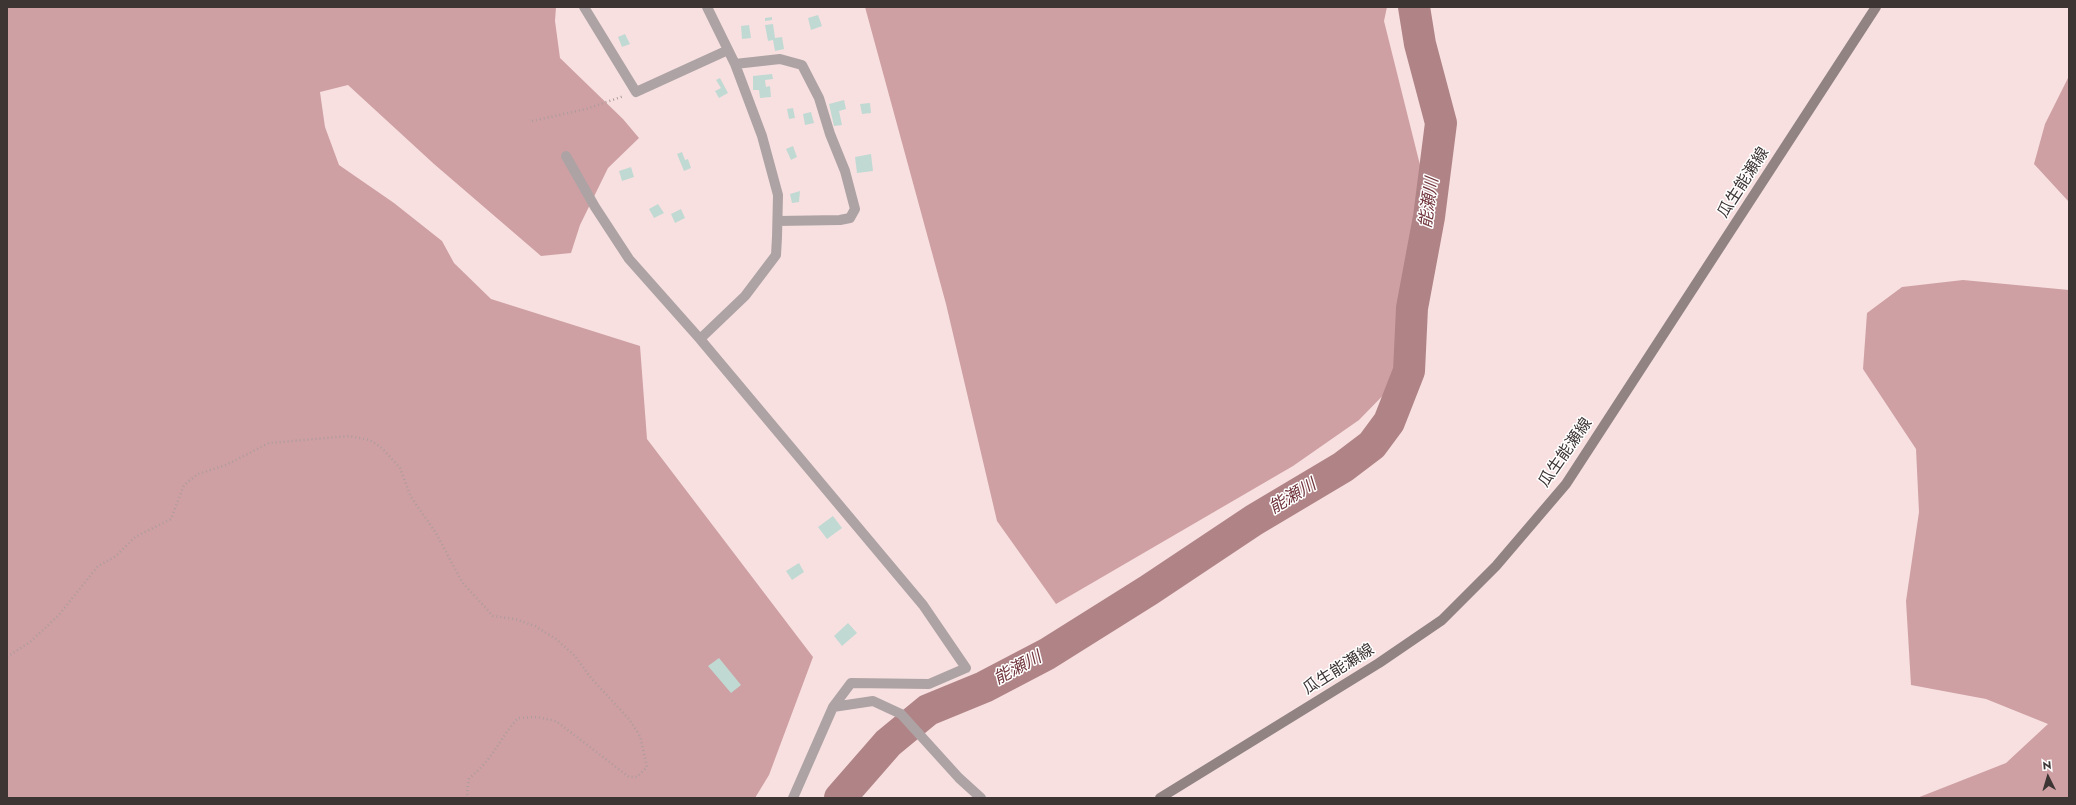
<!DOCTYPE html>
<meta charset="utf-8">
<style>
body{margin:0}
#map{position:relative;width:2076px;height:805px;overflow:hidden;background:#f8e0e1;font-family:Jost,sans-serif}
canvas{display:block}
.frame{position:absolute;inset:0;border:8px solid #3d3434;pointer-events:none}
.north{position:absolute;left:2028px;top:757px;width:40px;height:40px;-webkit-text-stroke:3px #fff;paint-order:stroke;rotate:355deg;font-size:11px;font-weight:700;line-height:16px;text-align:center;color:#3d3434}
.north::after{content:'';display:block;margin:auto;width:14px;height:18px;background:#3d3434;clip-path:polygon(50% 0,100% 100%,50% 72%,0 100%)}
</style>
<div id="map">
<canvas width="2076" height="805"></canvas>
<div class="frame"></div>
<div class="north">N</div>
</div>
<script>
const ctx = document.querySelector('canvas').getContext('2d');
ctx.lineJoin = 'round';
function fill(path, color) {
  ctx.fillStyle = color;
  ctx.fill(path, 'evenodd');
}
function trace(path, color, width, dash) {
  ctx.strokeStyle = color;
  ctx.lineWidth = width;
  ctx.lineCap = dash ? 'butt' : 'round';
  ctx.setLineDash(dash || []);
  ctx.stroke(path);
}
function write(font, color, halo, rows, align = 'center') {
  ctx.font = font + ' Jost,"Noto Sans JP",sans-serif';
  ctx.lineWidth = 3;
  ctx.setLineDash([]);
  ctx.textBaseline = 'middle';
  ctx.strokeStyle = halo;
  ctx.fillStyle = color;
  for (const [text, x, y, turn = 0] of rows) {
    ctx.save();
    ctx.translate(x, y);
    ctx.rotate((+turn || 0) * Math.PI / 180);
    ctx.textAlign = isNaN(turn) ? turn : align;
    if (halo) ctx.strokeText(text, 0, 0);
    ctx.fillText(text, 0, 0);
    ctx.restore();
  }
}
const forest = new Path2D(`
 M7,7H556L555,21L560,58L623,119L639,138L608,168L580,225L571,253L541,256L434,164L348,85L320,92L325,127L339,165L394,203L442,241L454,263L491,299L640,346L647,439L813,657L769,775L755,798H7Z
 M865,7H1387L1384,21L1431,209L1399,379L1359,420L1293,466L1056,604L997,521L946,304Z
 M2069,76V202L2034,164L2045,124Z
 M1963,280L2069,290V798H1917L2006,763L2048,724L1986,699L1911,685L1906,601L1919,512L1916,449L1863,369L1867,313L1902,287Z`);
const river = new Path2D(`
 M840,798L888,743L928,710L984,687L1047,654L1149,590L1254,520L1343,467L1372,445L1389,422L1409,371L1412,308L1429,217L1441,123L1420,44L1414,7`);
const building = new Path2D(`
 M818,15L822,26L811,30L808,18Z
 M772,17V20L765,21V18Z
 M773,24L775,38L782,37L784,49L775,51L773,40L768,41L765,25Z
 M749,25L751,38L742,39L741,26Z
 M625,34L630,44L622,47L618,37Z
 M772,74L773,79L765,80L766,87L770,86L771,97L760,98L759,90H753V76Z
 M720,78L728,93L719,98L715,91L721,88L716,80Z
 M844,100L846,109L839,111L842,125L834,126L829,104Z
 M870,103L871,113L862,114L860,104Z
 M793,108L795,118L789,119L787,109Z
 M811,112L814,123L805,125L803,114Z
 M793,146L797,157L791,160L786,149Z
 M682,152L685,160L688,159L691,168L684,171L677,154Z
 M871,154L873,171L857,173L855,157Z
 M631,167L634,177L622,181L619,171Z
 M800,191L799,202L792,203L790,194Z
 M658,204L664,213L654,218L649,209Z
 M681,209L685,218L675,223L671,214Z
 M833,516L842,528L827,539L818,527Z
 M799,563L804,572L792,580L786,571Z
 M848,623L857,633L842,646L834,636Z
 M719,658L741,685L731,693L708,666Z`);
const path = new Path2D(`
 M532,121L586,109L624,96
 M7,657L30,642L58,616L98,566L116,556L135,537L171,519L184,485L198,474L226,465L269,443L349,436L370,440L382,448L400,468L411,497L436,533L462,582L493,616L515,619L535,626L556,639L575,656L591,678L629,719L640,736L647,767L637,777H629L556,721L537,717L518,718C499,739 493,760 469,778L467,793L468,798`);
const minor = new Path2D(`
 M584,7L636,92L728,50
 M707,7L735,64L762,136L778,195L777,237L776,255L745,296L700,339L923,605L966,668L929,684L851,683L833,707L793,798
 M735,64L780,59L802,65L819,98L830,134L845,171L855,209L850,218L840,220L778,221
 M566,156L595,207L629,259L700,339
 M833,707L873,701L901,714L959,778L981,798`);
const secondary = new Path2D(`
 M1160,798L1379,663L1442,620L1496,566L1566,484L1876,7`);
const streetNames = [
 ["瓜生能瀬線",1744,183,-57],
 ["瓜生能瀬線",1566,453,-55],
 ["瓜生能瀬線",1339,670,-32]
];
const waterNames = [
 ["能瀬川",1430,203,-82],
 ["能瀬川",1293,497,-31],
 ["能瀬川",1018,669,-28]
];
fill(forest, '#cea0a3');
trace(river, '#b08487', 32);
fill(building, '#c1d9d3');
trace(path, '#ae9c9d', 2.5, [1, 3]);
trace(minor, '#aea3a4', 10);
trace(secondary, '#928383', 10);
write('16px', '#3d3434', '#fff', streetNames);
write('italic 17px', '#72363d', '#fff', waterNames);
</script>
